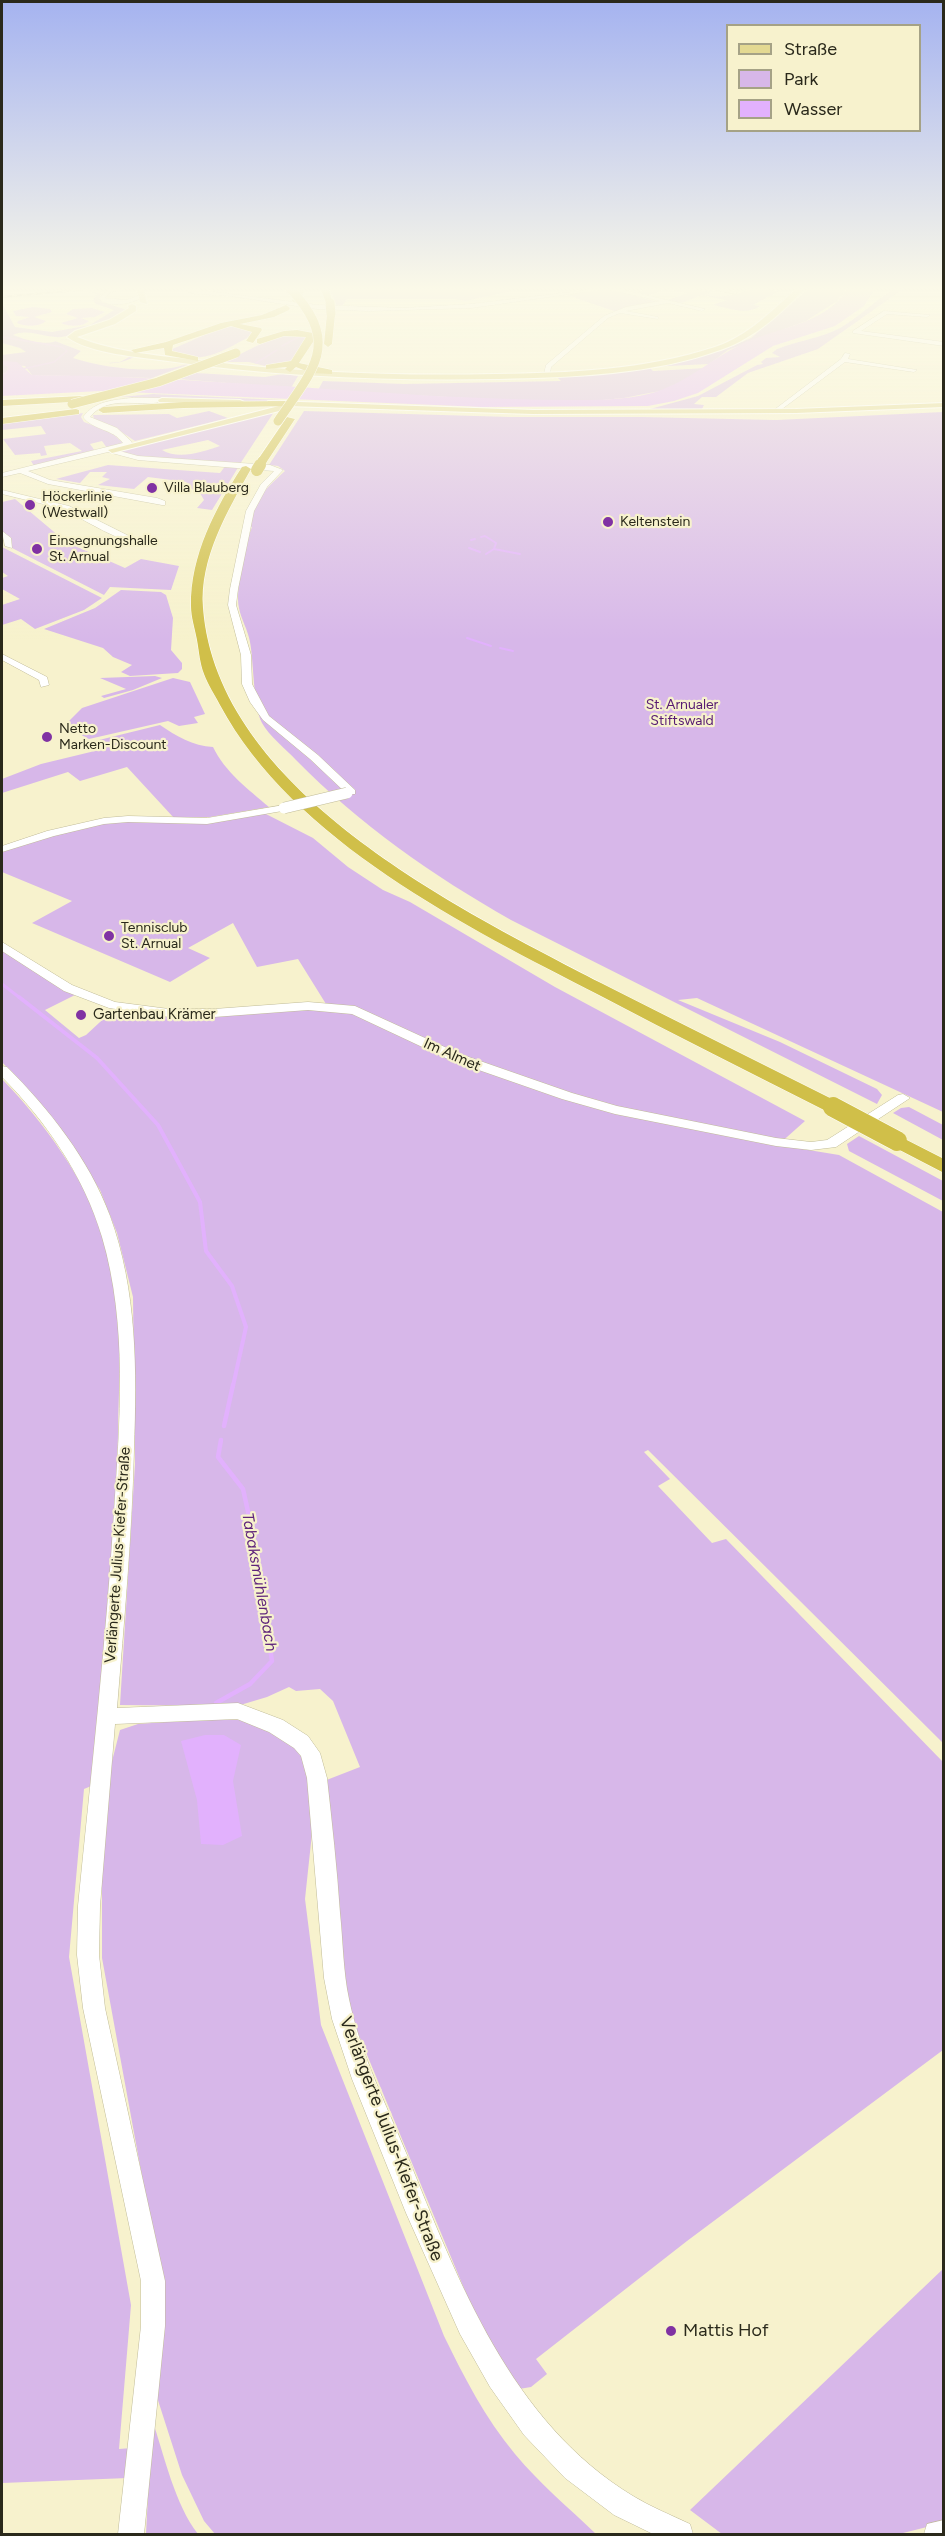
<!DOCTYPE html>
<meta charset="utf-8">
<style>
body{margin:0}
#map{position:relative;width:945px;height:2536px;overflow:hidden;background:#f7f2cd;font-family:Figtree,sans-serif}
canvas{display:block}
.frame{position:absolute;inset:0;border:3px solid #2a291b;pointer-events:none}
.legend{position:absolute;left:726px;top:24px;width:195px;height:108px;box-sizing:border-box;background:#f7f2cd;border:2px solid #a5a286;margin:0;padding:8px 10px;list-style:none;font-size:18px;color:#2a291b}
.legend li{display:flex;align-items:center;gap:12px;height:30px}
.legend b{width:30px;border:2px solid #a5a286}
</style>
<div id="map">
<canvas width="945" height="2536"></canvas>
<div class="frame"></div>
<ul class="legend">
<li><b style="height:8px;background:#e3d992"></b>Straße</li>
<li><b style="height:16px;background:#d7b7e9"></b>Park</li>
<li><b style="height:16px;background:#e2b1fd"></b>Wasser</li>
</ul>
</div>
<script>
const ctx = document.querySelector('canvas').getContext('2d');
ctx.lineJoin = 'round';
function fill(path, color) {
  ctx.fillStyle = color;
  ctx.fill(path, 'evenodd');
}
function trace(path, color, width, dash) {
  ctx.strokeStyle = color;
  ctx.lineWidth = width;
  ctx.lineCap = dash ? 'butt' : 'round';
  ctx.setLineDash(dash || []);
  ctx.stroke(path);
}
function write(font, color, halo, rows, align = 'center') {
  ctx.font = font + ' Figtree,sans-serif';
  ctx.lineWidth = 4.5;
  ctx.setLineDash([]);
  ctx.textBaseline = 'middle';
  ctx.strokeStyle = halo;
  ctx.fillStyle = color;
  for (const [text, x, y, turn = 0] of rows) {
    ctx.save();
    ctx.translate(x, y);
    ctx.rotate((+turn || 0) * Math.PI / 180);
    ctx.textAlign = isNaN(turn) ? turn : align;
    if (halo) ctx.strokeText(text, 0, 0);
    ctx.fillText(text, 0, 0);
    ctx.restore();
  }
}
const green = new Path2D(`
 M329,287H479L483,290L506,288L512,291L465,301L456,299H347L343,305L337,306Z
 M653,287H681L711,292L705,295C720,298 733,296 748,290L740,288L744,287L779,291L753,305L760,306C747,316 725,307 713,305L726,300L702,295L681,303L668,300L687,293L665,289L649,295L637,292Z
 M811,287H848L837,301L806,321L728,350L709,364L649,367L653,371L705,368L683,382L665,390L624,398L602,400H503L318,390L323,381L404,384L561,381L555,375L630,368L721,351L751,338Z
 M898,287H906L818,349L748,373L716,397H702L694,404L704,405L702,409H650L698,396L757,365L763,364L761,362L766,358L780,357L772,353L777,349C797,341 821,338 840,328C861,316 877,298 898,287Z
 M605,288L658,302L617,312L567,295Z
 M89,292L101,293L99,298L102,302L127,310C111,320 74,339 55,337C41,336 26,329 13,335C24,339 41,345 53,342C57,341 61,339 67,339L135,356L134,357C126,361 116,364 108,363L120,362L133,355L66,339L55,341L81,351L73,358C103,368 158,375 187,364L159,359L192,363L152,378L32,375L25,366L5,365L8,367L7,371L2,375V355L26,352L20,348L2,343V303L15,327L52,332L90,325L114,310L96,304L93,300L97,294Z
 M233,326L255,330C251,337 243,340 236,344C216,355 191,365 170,350L216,330Z
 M297,333L307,337L293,361L269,367L249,362H224L277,336Z
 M196,373L265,377L283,374L298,376L291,388L178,379Z
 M153,394L281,400L280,402L120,397Z
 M209,411L228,418L135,441L114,427L94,419L93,415L169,414L177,418Z
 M304,411L511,417H642L776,420L943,412V1112L697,998L678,1000L780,1042L877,1089L882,1095L877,1104L511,920C432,875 360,825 296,760C286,749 269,736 262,723C253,706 254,663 250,642C248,630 241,619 239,608C235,590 245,544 252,527L248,526C257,497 263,491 285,471L278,466L269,465Z
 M274,412L240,464L135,457L117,452ZM208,440L220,446C202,452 179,460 162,450Z
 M83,413L81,417L84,422L111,432L123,443L107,448L102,441L90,444L95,451L34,466L31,461L82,451L70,443L44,446L47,455L41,456L40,453L15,455L3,439L46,434L41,426L2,430V423Z
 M108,465L220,473L226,465L239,466L212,510L197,508L204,500L200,493L183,485L187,482L148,477L134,489L98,485L110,479L102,477L107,472H90L80,483L56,479Z
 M15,499L66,542L125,568L141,559L179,566L171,590L110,587L104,595L12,548L9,537L2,531V502Z
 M2,547L102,598L84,610L35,629L21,619L2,625V605L20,599L2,589V578L8,576L2,572Z
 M121,590L161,592L166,595L173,618L171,650L182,663V669L178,673L130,676L121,672L132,665L113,657L103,648L44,629L95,608Z
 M155,676L162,678L133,690L104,698L101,696L126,689L100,678Z
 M173,678L190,682L205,714L194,717L198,723L179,726L168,721L89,739L64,726L82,708Z
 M160,725C176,736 193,746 213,747C225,772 248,789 269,807L210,817L174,818L127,767L80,781L68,772L2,793V779L41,764L103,749L95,741Z
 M262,812L313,838L348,867L383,890L410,902L555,987L805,1121L778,1145L839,1155L943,1212V1743L648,1450L644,1452L670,1479L658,1486L712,1543L726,1539L943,1762V2050L687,2241L536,2359L547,2374L531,2387L519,2389L490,2351L348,2009L324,1781L360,1767L333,1701L320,1689L296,1691L289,1687L267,1697L237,1706L120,1705L135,1464L133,1297L117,1233L100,1190L45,1109L2,1062V949L75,995L45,1010L79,1038L86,1035L113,1010L161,1015L326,1004L298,959L257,967L233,923L188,948L210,958L170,982L32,923L72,901L2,872V849L51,833L115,819L207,821Z
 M2,1079C42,1120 88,1182 104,1238C109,1258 115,1280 117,1300C123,1344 118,1391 118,1436C115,1552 105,1668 96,1784L84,1789L69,1957L131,2305L119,2449L132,2448L128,2478L2,2483Z
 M909,1107L943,1125V1140L893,1113L901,1108Z
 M859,1136L943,1181V1201L849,1151L847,1144Z
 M208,1719L248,1720L281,1734L301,1750L315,1805L305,1899L321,2025L444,2336C464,2377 485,2418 515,2454C539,2483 569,2508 596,2534H215L204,2521L182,2475L155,2391L161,2280L102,1958V1876L109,1773L120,1730L138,1724Z
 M943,2269V2523L899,2534H722L690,2510Z
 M152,2419C164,2455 175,2505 198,2534H146Z`);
const water = new Path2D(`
 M848,287H876L864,306L835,326L773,346L698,393L674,401L648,406L482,407L101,391L2,396V375L7,371L8,367L2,364V361L17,362L32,375C167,376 301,388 435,396C481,398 526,400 571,400C597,400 623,400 648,394C689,384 713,355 751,340C783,327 831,321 848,287Z
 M33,307L50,309L52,312L34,317L46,321C39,327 26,327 17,323L18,321L30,317L16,316L13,311Z
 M92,308L105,312L95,317L81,318L89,321C82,327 69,327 61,323L78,318L66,314L73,309Z
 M205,1735H224L241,1745L233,1781L242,1836L223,1845L201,1844L197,1800L181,1741Z`);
const streamFar4 = new Path2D(`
 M2,337L62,347L67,351L54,362L22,369
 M282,346L302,335
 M256,363L277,350`);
const streamFar3 = new Path2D(`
 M481,537L485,536L496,543L494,549
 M471,540L475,539
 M469,548L480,552
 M494,549L520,554
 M486,554L494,549
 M467,638L491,646
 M500,648L513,651`);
const streamFar2 = new Path2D(`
 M2,984L20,998`);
const streamFar1 = new Path2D(`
 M19,997L97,1058L158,1125L200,1202L206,1251L232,1286L246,1327L233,1386`);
const stream = new Path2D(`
 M224,1426L233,1385
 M216,1703L250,1684L272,1661L253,1534L243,1489L218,1457L221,1440`);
const minor = new Path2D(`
 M121,287H130L111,292L105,298L126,300L142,294L145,296C134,303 109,310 99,298L107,290Z
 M177,287L317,305L404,308L471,304L612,287L705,309L702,311L668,303L626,311L658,317V319L620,313L608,318L551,367L550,374L547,376L544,374L546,365L604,316L626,307L660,301L606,289L471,308L369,311L317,309L230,296L195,294Z
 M503,287H511L508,289Z
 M700,287H711L738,292L735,294Z
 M884,311L930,315L927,317L887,314L861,331L944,342V346L853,333V331Z
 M845,353L850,354L848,359L917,370L914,372L845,362L778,412H774V410L841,359Z
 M132,398H162L165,400C144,410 110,392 90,417L117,428L132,442L129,447L116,450L138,456L270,465L283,470L267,487L254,511L238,589L236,605L251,655L252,684L269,716L318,755L355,790V794H347L310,759L263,720L250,702L242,684L241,655L228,605L230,589L246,511L261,484L274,471L138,460L108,452L28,471L50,480L157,498L165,501V505H162L48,484L20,473L2,477V473L123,443C114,429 92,430 83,417C95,401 113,400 132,398Z
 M2,490L69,506L131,537L143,540C128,550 79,515 61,509C42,503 21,499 2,494Z
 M2,531L11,538L12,548L5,546Z
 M2,654L47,677L49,685L41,687L39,680L2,660Z
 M284,805L288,806V810L207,824L128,822L104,824L54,836L2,852V846L47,831L104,818L128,816L207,818Z
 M2,942L72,985L115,1002L169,1009H214L308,1002L355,1006L460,1054L572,1093L617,1106L776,1138L811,1142L827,1140L898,1095L903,1094L910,1098L836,1147L811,1150L776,1146L615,1114L562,1099L450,1060L352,1014L308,1010L214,1017H169L109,1008L64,991L2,951Z
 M2,1066L7,1067C49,1109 89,1159 110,1216C137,1290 137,1371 134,1449C132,1536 124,1622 117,1708L238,1703L283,1720L308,1736L320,1753L327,1778C332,1823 337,1868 340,1913C343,1941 343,1971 349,1999C360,2053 386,2104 407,2155C458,2281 511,2422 633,2496C651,2507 671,2515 690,2524L693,2534H653L614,2515L565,2478L524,2435L490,2387L460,2334L406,2213L352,2079L332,2019L324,1978L307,1778L301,1756L294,1748L269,1732L237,1719L115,1724L100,1906L99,1955L105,2008L165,2281V2326L144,2534H118L141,2326V2281L83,2008L77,1955L78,1906C91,1775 106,1644 114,1512C120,1422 128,1325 102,1237C84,1176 46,1121 2,1077Z
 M944,2520V2534H924L927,2524Z`);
const major = new Path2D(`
 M137,287H143L147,304L140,302Z
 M799,287H806C784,311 755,338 723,349C653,375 573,377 499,379C389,381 278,377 168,361C140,357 90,354 67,337L75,331L109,320L129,308L128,306L132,304L136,306V311L115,324L77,337C117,353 163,356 206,361C302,373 399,376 496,374C569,373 645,370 715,347C749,336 773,309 799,287Z
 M162,398L240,400L244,402L240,404L159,402L158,400Z
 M271,401L533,410L796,409L944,403V407L796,413L533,414L287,406V409L112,453L108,450L279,406L268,405V401Z`);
const highway = new Path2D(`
 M297,287H305L300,301L296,303L292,301Z
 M320,287H328L333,305H327Z
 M286,305L290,308L289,310L274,317L240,324L261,328L262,330L253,343L246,341L252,332L231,326L173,345L172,351L198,357V361L165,355L164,348L135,353L131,350L166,342L221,323L262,315Z
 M331,311L335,314L332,344L328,347L324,344L327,314Z
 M297,330L313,333L315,339L299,363L332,370V374L311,373L296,367L290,372L285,369L287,367L266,369V365L291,361L306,337L284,336L260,344L257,343V339L284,331Z
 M102,395L107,398L105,400L2,406V400Z
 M291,401L296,404L294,406L184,408L103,413L98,410L103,407L184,402Z
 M76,409L79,410V414L2,424V418Z
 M287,417L295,419L266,463H258L257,461Z
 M246,466L251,469C228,510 199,559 203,608C217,791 457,908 601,983C680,1023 760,1063 840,1103L842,1107L840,1111H826C751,1073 675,1035 599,995C467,927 293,841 220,705C215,695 208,685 204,674C200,664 199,651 197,640C195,629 191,617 191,606C190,556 216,507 242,467Z
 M897,1135L944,1159V1173L890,1145L887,1141L890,1137Z`);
const rail = new Path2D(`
 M2,297L109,287`);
const minorBridge = new Path2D(`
 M284,808L347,793`);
const highwayBridgeFar2 = new Path2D(`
 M330,303L331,314
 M72,404L158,382L236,353
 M278,421C315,367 341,343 289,287
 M259,467L262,461`);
const highwayBridgeFar1 = new Path2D(`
 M257,470L260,465`);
const highwayBridge = new Path2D(`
 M833,1107L897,1141`);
const markers = [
 [152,488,6,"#8032a3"],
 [30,505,6,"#8032a3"],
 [608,522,6,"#8032a3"],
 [37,549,6,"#8032a3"],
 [47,737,6,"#8032a3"],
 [109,936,6,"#8032a3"],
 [81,1015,6,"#8032a3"],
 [671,2331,6,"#8032a3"]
];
const farPoinames = [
 ["Villa Blauberg",164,488],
 ["Höckerlinie",42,497],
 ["(Westwall)",42,513],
 ["Keltenstein",620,522],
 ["Einsegnungshalle",49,541],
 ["St. Arnual",49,557],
 ["Netto",59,729],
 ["Marken-Discount",59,745],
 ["Tennisclub",121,928],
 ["St. Arnual",121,944]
];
const farParknames = [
 ["St. Arnualer",682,705],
 ["Stiftswald",682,721]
];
const poiNames = [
 ["Gartenbau Krämer",93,1015]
];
const streetNames = [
 ["Im Almet",452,1055,24],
 ["Verlängerte Julius-Kiefer-Straße",118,1555,-86]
];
const waterNames = [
 ["Tabaksmühlenbach",259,1582,80]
];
const nearStreetnames = [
 ["Verlängerte Julius-Kiefer-Straße",391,2139,69]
];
const nearPoinames = [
 ["Mattis Hof",683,2331]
];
fill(green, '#d7b7e9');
fill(water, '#e2b1fd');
trace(streamFar4, '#e2b1fd', 1.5);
trace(streamFar3, '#e2b1fd', 2);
trace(streamFar2, '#e2b1fd', 3);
trace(streamFar1, '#e2b1fd', 4);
trace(stream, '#e2b1fd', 4.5);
trace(minor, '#c1bc99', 1);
trace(major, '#fff', 2);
trace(highway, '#fff', 1);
fill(minor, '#fff');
fill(major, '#e3d992');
fill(highway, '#d0bf49');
trace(rail, '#8d8a71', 2);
trace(rail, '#f7f2cd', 1.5, [5]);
trace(minorBridge, '#c1bc99', 12, []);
trace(highwayBridgeFar2, '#fff', 10, []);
trace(highwayBridgeFar1, '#fff', 13, []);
trace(highwayBridge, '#fff', 21, []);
trace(minorBridge, '#fff', 11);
trace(highwayBridgeFar2, '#d0bf49', 9);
trace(highwayBridgeFar1, '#d0bf49', 12);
trace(highwayBridge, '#d0bf49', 20);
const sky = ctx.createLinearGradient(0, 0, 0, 642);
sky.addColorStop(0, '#a5b3f0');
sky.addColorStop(0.45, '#fbf9e8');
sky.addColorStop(1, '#fbf9e800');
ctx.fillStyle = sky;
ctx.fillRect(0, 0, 945, 642);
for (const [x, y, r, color] of markers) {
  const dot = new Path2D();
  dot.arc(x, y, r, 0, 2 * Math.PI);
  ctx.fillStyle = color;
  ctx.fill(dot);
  trace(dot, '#f7f2cd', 2);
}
write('14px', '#2a291b', '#f7f2cd', farPoinames, 'left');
write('14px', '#571b72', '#f7f2cd', farParknames);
write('15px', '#2a291b', '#f7f2cd', poiNames, 'left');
write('15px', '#2a291b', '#f7f2cd', streetNames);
write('italic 16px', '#5f247b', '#f7f2cd', waterNames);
write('18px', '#2a291b', '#f7f2cd', nearStreetnames);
write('18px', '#2a291b', '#f7f2cd', nearPoinames, 'left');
</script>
